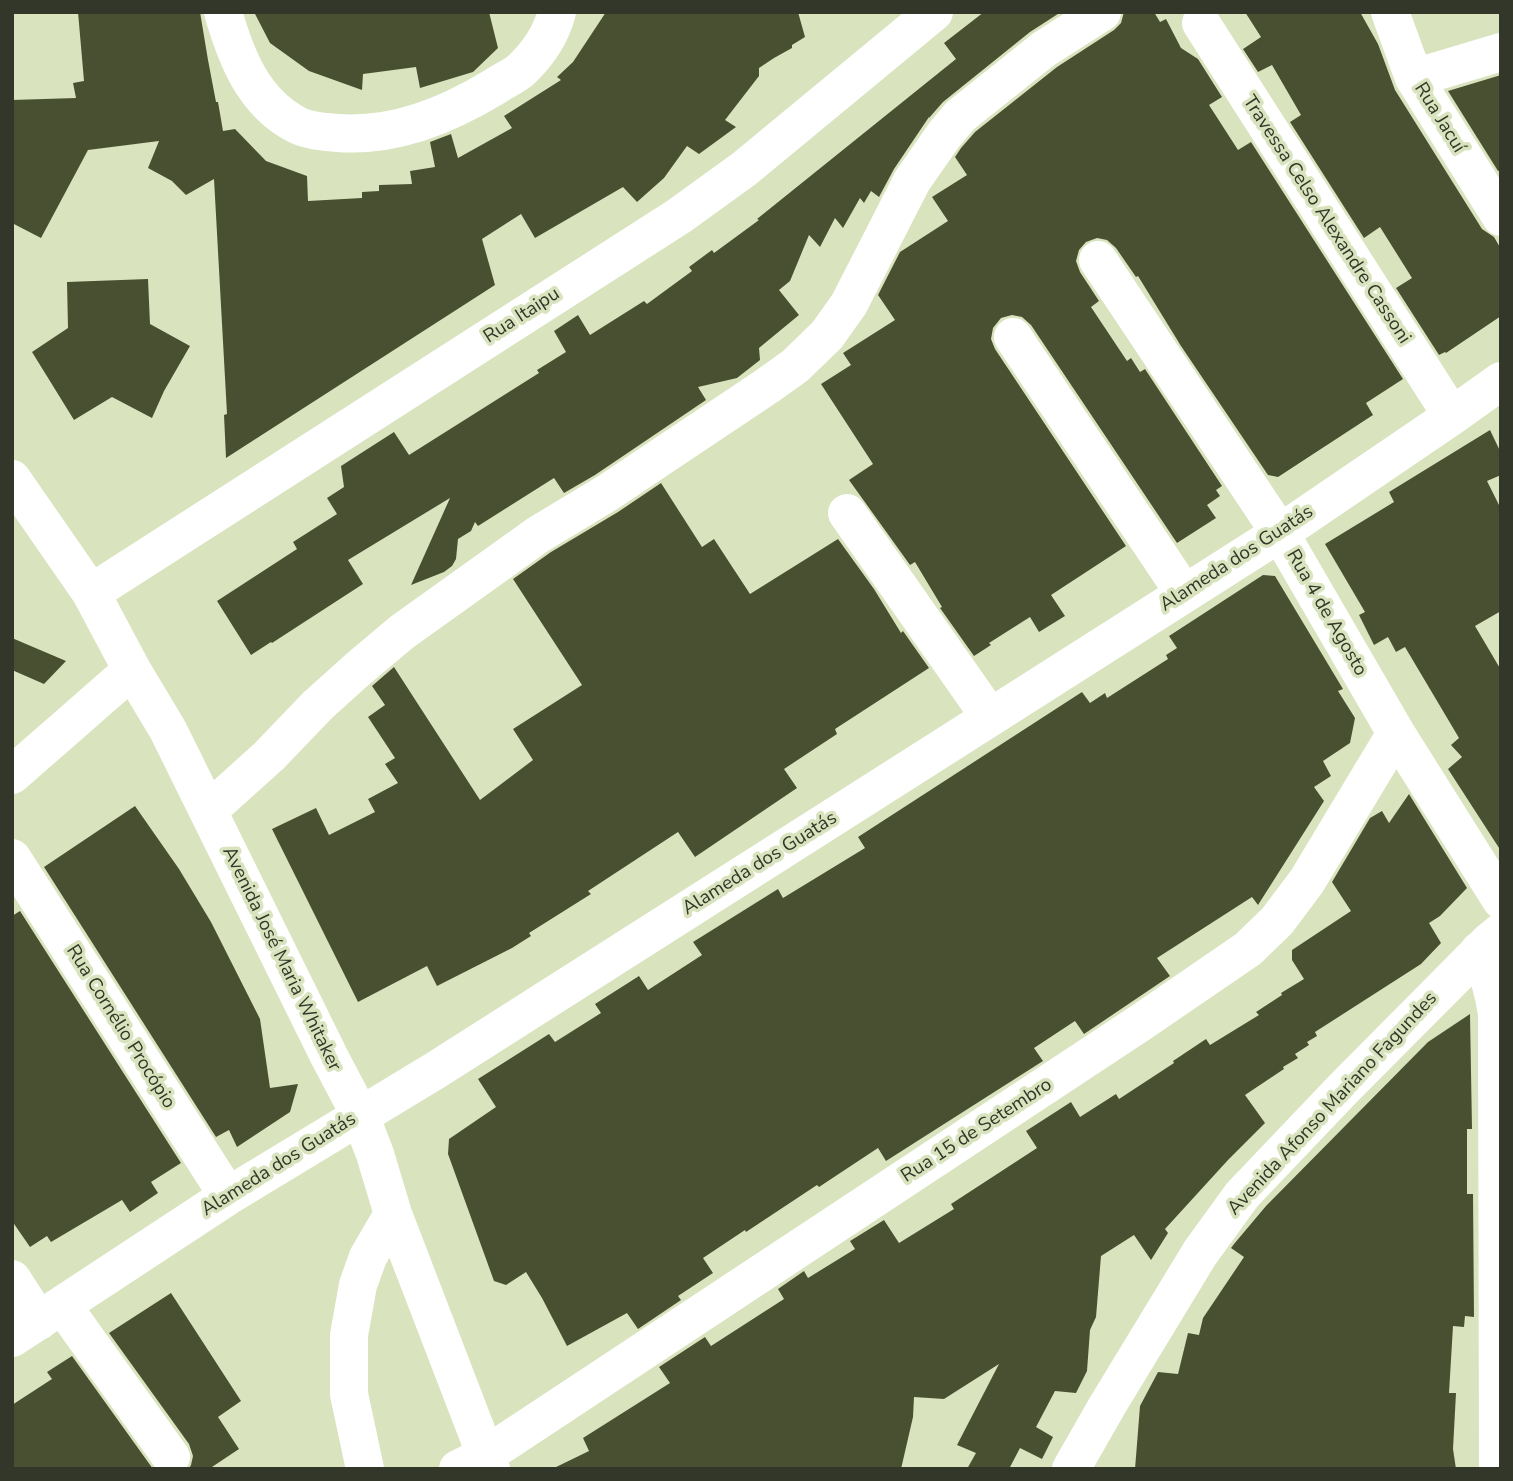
<!DOCTYPE html>
<meta charset="utf-8">
<style>
body{margin:0}
#map{position:relative;width:1513px;height:1481px;overflow:hidden;background:#d9e4bf;font-family:"Nunito Sans",sans-serif}
canvas{display:block}
.frame{position:absolute;inset:0;border:14px solid #333729;pointer-events:none}
</style>
<div id="map">
<canvas width="1513" height="1481"></canvas>
<div class="frame"></div>
</div>
<script>
const ctx = document.querySelector('canvas').getContext('2d');
ctx.lineJoin = 'round';
function fill(path, color) {
  ctx.fillStyle = color;
  ctx.fill(path, 'evenodd');
}
function trace(path, color, width, dash) {
  ctx.strokeStyle = color;
  ctx.lineWidth = width;
  ctx.lineCap = dash ? 'butt' : 'round';
  ctx.setLineDash(dash || []);
  ctx.stroke(path);
}
function write(font, color, halo, rows, align = 'center') {
  ctx.font = font + ' "Nunito Sans",sans-serif';
  ctx.lineWidth = 7;
  ctx.setLineDash([]);
  ctx.textBaseline = 'middle';
  ctx.strokeStyle = halo;
  ctx.fillStyle = color;
  for (const [text, x, y, turn = 0] of rows) {
    ctx.save();
    ctx.translate(x, y);
    ctx.rotate((+turn || 0) * Math.PI / 180);
    ctx.textAlign = isNaN(turn) ? turn : align;
    if (halo) ctx.strokeText(text, 0, 0);
    ctx.fillText(text, 0, 0);
    ctx.restore();
  }
}
const building = new Path2D(`
 M78,12H200L208,60L216,102H218L223,131L235,129L266,161L307,176L308,201L362,198V192L379,191V185L412,184L410,171L435,167L430,142L451,134L458,158L512,128L504,116L561,80L557,77L573,62L606,12H798L805,37L792,45V48L774,58L759,68V76L725,120L736,127L699,154L687,146L664,178L637,202L623,187L535,238L521,214L482,239L495,285L226,458L224,415L227,414L214,179L186,195L172,181L148,168L159,141L88,150L41,238L12,223V100L76,98L73,83L84,81Z
 M254,12H489L498,48L473,72L420,88L416,67L363,74L362,90L309,71L270,43Z
 M984,12H1061L1030,32L943,102L929,118V117L894,169L879,197L871,191L864,203L860,198L843,228L835,218L820,247L809,235L790,281L779,290L799,315L759,348L760,360L737,378L698,387L706,400L595,475L564,493L554,478L478,526L475,522L471,531L458,539L456,559L452,566L444,572L411,585L450,498L348,560L363,584L272,643L271,642L251,655L217,601L297,549L293,542L337,514L327,498L344,487L341,466L394,432L409,455L539,373L537,370L566,352L554,331L578,315L590,335L644,301L647,304L692,271L689,267L712,250L714,253L759,220L757,219L956,59L944,43Z
 M1124,12H1154L1160,22L1166,19L1181,48L1198,59L1222,97L1209,105L1238,150L1251,142L1403,379L1366,403L1373,415L1278,477L1268,475L1181,346L1138,276L1136,277L1116,248L1107,240L1097,238L1086,242L1079,250L1076,261L1080,272L1099,301L1091,307L1127,361L1131,358L1140,372L1145,369L1222,486L1216,490L1220,496L1207,505L1216,518L1177,543L1031,325L1022,317L1012,315L1001,318L993,328L991,339L995,349L1126,546L1051,595L1065,616L1039,632L1030,617L989,643L991,645L974,656L940,608L942,607L915,562L910,565L849,480L873,464L821,384L851,365L843,353L895,320L878,295L900,252L948,221L932,197L967,175L955,157L961,148L975,132L1057,67L1114,30L1121,23Z
 M1245,12H1360L1378,44L1395,90L1482,229L1494,237L1501,249V316L1446,353L1445,352L1439,355L1396,288L1412,278L1380,227L1364,238L1290,122L1301,115L1272,65L1258,72L1243,49L1261,37Z
 M1501,75V170L1498,171L1448,91Z
 M148,279L150,324L190,346L164,391L152,418L112,397L74,420L32,352L68,328L67,282Z
 M1490,430L1501,453V475L1487,481L1501,509V611L1475,626L1501,670V851L1448,769L1462,757L1451,745L1459,738L1405,647L1396,652L1388,637L1374,645L1359,615L1365,612L1325,544L1394,502L1389,492Z
 M661,483L702,547L714,539L750,594L838,539L874,589L901,633L903,631L929,668L835,729L837,734L784,769L797,788L695,857L678,832L588,891L591,894L529,933L531,936L512,948L437,986L427,966L358,1002L272,829L316,808L329,835L375,812L368,799L398,783L385,764L395,758L368,717L385,705L372,686L394,667L480,800L533,760L513,729L582,685L513,579L551,552L618,512Z
 M1263,575L1275,576L1343,689L1338,691L1355,718L1350,743L1323,761L1331,776L1314,787L1324,801L1258,905L1252,897L1157,958L1170,976L1084,1034L1075,1021L1034,1048L1043,1061L886,1161L878,1148L819,1187L817,1185L746,1232L745,1230L703,1258L713,1273L678,1296L681,1300L638,1329L627,1313L567,1346L542,1298L526,1272L506,1285L494,1281L448,1154L449,1139L496,1107L478,1079L549,1034L555,1042L601,1013L595,1004L639,976L648,990L702,955L693,942L778,889L783,898L865,848L858,837L1082,692L1090,703L1105,693L1107,698L1168,659L1166,655L1177,648L1169,636Z
 M12,638L66,661L44,684L12,670Z
 M1409,794L1467,888L1440,916L1429,923L1441,943L1421,964L1315,1032L1317,1036L1307,1042L1309,1045L1295,1054L1298,1058L1283,1067L1284,1069L1245,1095L1265,1123L1228,1160L1165,1229L1168,1233L1151,1260L1134,1235L1101,1256L1096,1317L1090,1330L1087,1371L1076,1393L1055,1391L1036,1427L1053,1437L1042,1459L1020,1448L1009,1469H967L976,1453L957,1445L999,1364L944,1399L914,1397L913,1417L901,1469H552L589,1451L583,1438L670,1383L659,1367L705,1337L711,1346L784,1299L778,1289L804,1271L808,1278L855,1249L850,1241L884,1220L899,1243L954,1209L951,1204L1037,1148L1026,1131L1071,1102L1080,1117L1116,1094L1119,1099L1174,1063L1173,1061L1206,1039L1210,1045L1259,1015L1256,1012L1282,995L1281,993L1304,979L1292,960V950L1351,911L1332,882L1370,818L1382,811L1389,823Z
 M135,806L179,869L211,922L260,1019L270,1088L298,1084L290,1112L237,1147L229,1130L216,1137L44,867Z
 M20,911L181,1163L151,1182L158,1193L130,1212L122,1200L51,1242L47,1236L30,1247L12,1221V916Z
 M1470,1014L1472,1129H1467V1194H1473L1474,1317L1465,1316L1464,1327L1453,1326L1449,1393H1456L1453,1449L1456,1469H1135L1140,1406L1158,1372L1178,1374L1188,1333L1199,1335L1203,1318L1244,1257L1231,1248L1234,1244L1266,1206L1428,1042Z
 M171,1293L241,1401L218,1417L239,1449L209,1469H189L191,1465L193,1456L189,1444L109,1333Z
 M72,1356L153,1469H12V1405L52,1379L47,1372Z`);
const minor = new Path2D(`
 M223,12C236,57 253,102 297,125C309,131 324,132 338,133C394,137 446,116 494,87C502,81 513,77 521,70C538,54 551,35 557,12
 M1390,12L1414,78L1501,217
 M1201,23L1452,416
 M1414,78L1501,52
 M1098,260L1280,533L1396,733L1501,900
 M1013,337L1184,593
 M12,479L91,593L132,670L168,730L329,1056L360,1115L375,1154L393,1214L491,1469
 M847,513L990,717
 M91,593L679,216L744,169L934,12
 M12,775L132,670
 M208,811L269,756L318,705L358,669L402,632L539,534L607,493L767,386L795,366L827,335L849,304L912,181L944,135L960,116L1044,49L1102,12
 M12,858L228,1196
 M1479,951C1488,972 1494,992 1497,1014L1498,1469
 M12,1279L39,1321
 M62,1305L171,1457
 M12,1338L228,1196L436,1070L1280,533L1452,416L1501,381
 M365,1469L349,1394V1335L358,1285L368,1257L393,1214
 M458,1469L486,1455L1140,1023L1248,949L1277,921L1307,881L1396,733
 M1071,1469L1107,1406L1200,1253L1242,1195L1342,1090L1490,941L1501,932`);
const streetNames = [
 ["Rua Jacuí",1439,118,58],
 ["Travessa Celso Alexandre Cassoni",1326,220,57],
 ["Rua Itaipu",522,316,-33],
 ["Alameda dos Guatás",1237,559,-33],
 ["Rua 4 de Agosto",1326,613,60],
 ["Alameda dos Guatás",760,864,-32],
 ["Avenida José Maria Whitaker",281,959,64],
 ["Rua Cornélio Procópio",120,1027,58],
 ["Avenida Afonso Mariano Fagundes",1333,1104,-47],
 ["Rua 15 de Setembro",977,1131,-33],
 ["Alameda dos Guatás",279,1165,-32]
];
fill(building, '#485031');
trace(minor, '#fff', 38);
write('19px', '#333729', '#d9e4bf', streetNames);
</script>
